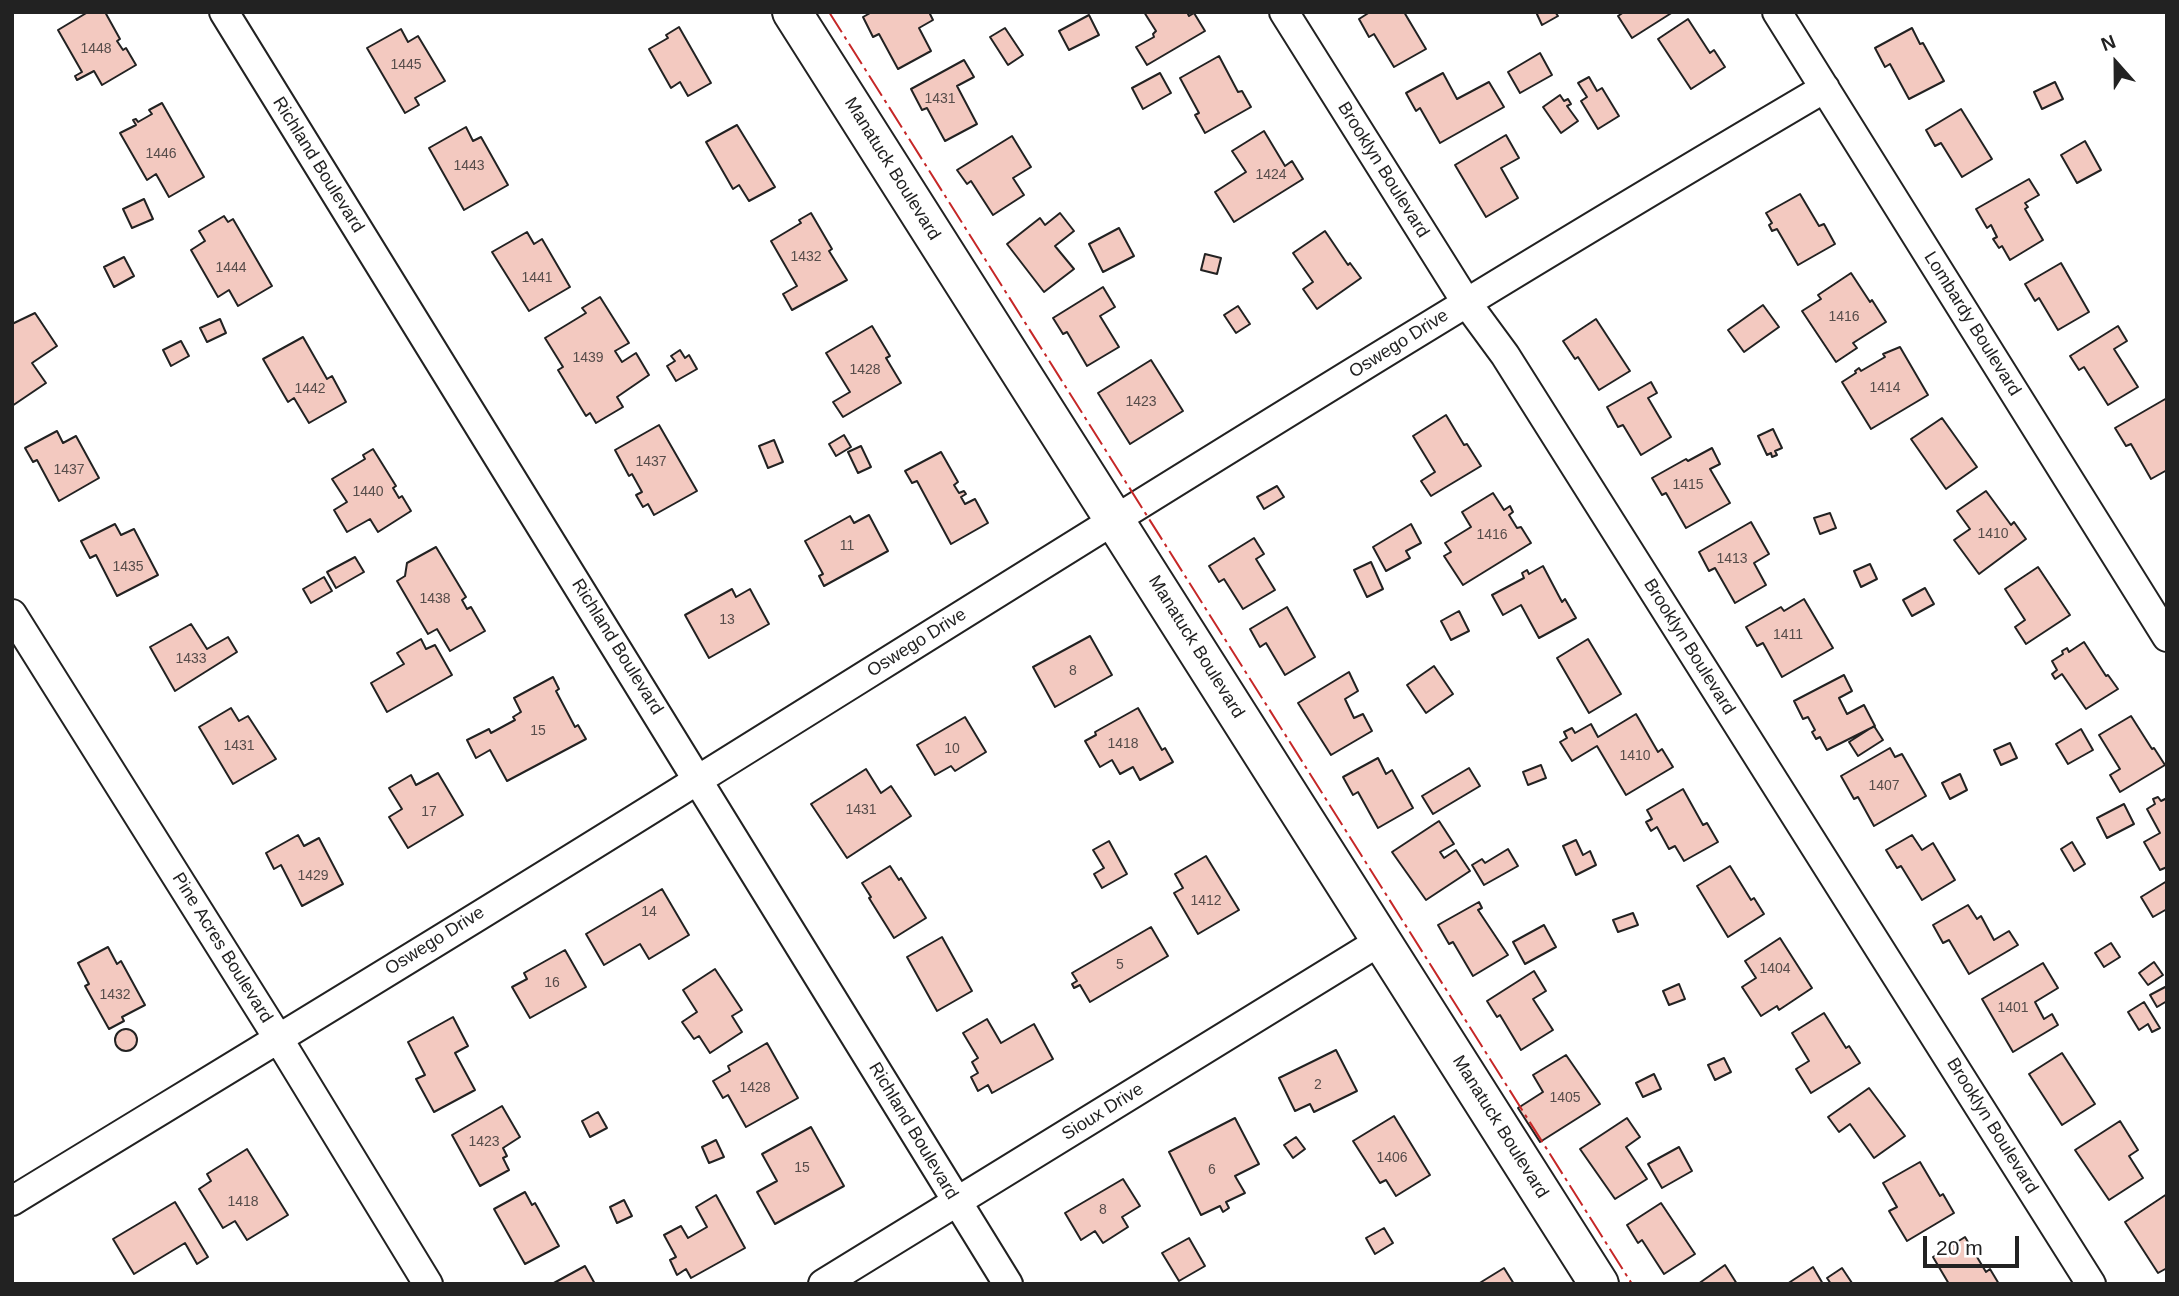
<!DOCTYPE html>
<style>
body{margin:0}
#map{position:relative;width:2179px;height:1296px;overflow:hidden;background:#fff;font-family:Arial,sans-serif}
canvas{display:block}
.frame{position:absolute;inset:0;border:14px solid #222;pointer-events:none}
.north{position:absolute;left:2081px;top:28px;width:70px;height:70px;-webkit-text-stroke:5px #fff;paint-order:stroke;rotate:339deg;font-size:19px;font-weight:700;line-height:28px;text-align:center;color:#222}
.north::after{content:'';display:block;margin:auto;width:24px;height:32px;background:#222;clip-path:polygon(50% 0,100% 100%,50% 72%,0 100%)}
.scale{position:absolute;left:1923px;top:1236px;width:96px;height:32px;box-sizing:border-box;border:4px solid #222;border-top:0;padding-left:9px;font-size:21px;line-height:24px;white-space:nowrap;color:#222;-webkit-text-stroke:5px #fff;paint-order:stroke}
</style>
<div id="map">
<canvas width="2179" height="1296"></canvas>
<div class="frame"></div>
<div class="north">N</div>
<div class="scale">20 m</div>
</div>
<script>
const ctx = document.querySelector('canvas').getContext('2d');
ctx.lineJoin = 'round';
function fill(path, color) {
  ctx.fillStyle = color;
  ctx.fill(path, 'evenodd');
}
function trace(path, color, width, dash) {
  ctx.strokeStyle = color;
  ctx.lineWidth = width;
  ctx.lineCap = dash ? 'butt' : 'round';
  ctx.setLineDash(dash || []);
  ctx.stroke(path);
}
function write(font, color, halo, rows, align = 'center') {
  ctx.font = font + ' Arial,sans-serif';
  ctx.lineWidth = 5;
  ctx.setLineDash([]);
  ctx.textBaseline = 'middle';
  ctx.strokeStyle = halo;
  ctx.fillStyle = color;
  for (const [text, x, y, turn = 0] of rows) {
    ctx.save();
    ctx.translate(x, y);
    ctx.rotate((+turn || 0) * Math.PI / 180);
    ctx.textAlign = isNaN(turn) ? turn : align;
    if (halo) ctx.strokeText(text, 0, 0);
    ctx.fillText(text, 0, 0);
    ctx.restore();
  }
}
const building = new Path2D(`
 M88,12H105L120,39L117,41L123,50L126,48L136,65L102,85L94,71L77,80L75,76L82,72L58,30Z
 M872,12H929L933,20L919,28L931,51L898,69L879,34L873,37L863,17Z
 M1144,12H1187L1189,16L1194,13L1205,31L1147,65L1136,47L1154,37L1153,34L1156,31Z
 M1370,12H1404L1426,49L1394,67L1374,34L1369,37L1359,19Z
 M1536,12H1555L1558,16L1542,25Z
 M1624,12H1673L1632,38L1618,16Z
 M1089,15L1099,35L1069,50L1059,31Z
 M1688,19L1710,53L1714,50L1725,67L1691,89L1658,39Z
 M679,27L711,83L688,96L680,82L671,88L649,49L668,38L666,35Z
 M1005,28L1023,55L1008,65L990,37Z
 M1912,28L1920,44L1923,43L1944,81L1909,99L1890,64L1885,67L1875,48Z
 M401,29L408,42L418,36L445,81L415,98L419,105L405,113L367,48Z
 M1540,53L1552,75L1520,93L1508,72Z
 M1219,56L1238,92L1242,91L1251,107L1205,133L1195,115L1199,113L1180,78Z
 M964,60L974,77L957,86L977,124L945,141L927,108L922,110L911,89Z
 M1160,73L1171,93L1143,109L1132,88Z
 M1443,73L1457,99L1489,82L1504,107L1440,143L1420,108L1416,111L1406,93Z
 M1589,77L1597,91L1602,88L1619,116L1598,129L1581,101L1587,97L1578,83Z
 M2055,82L2063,99L2042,109L2034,92Z
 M1560,95L1564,101L1568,99L1571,104L1567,106L1578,121L1561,133L1543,107Z
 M162,103L204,177L169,197L156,174L147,180L120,133L136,125L133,120L136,119L138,122L152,114L149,110Z
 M1961,109L1992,159L1962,177L1941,143L1935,146L1926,130Z
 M737,125L775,187L749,201L739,185L733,189L706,142Z
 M466,127L473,141L481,137L508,185L464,210L429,148Z
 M1264,131L1285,166L1292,161L1303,179L1234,222L1215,192L1246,172L1232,151Z
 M1506,135L1519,158L1501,168L1518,198L1486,217L1455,165Z
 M1012,136L1031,167L1013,178L1024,195L993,215L971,181L967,184L957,170Z
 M2085,141L2101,170L2077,183L2061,155Z
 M2029,179L2039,195L2025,203L2028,207L2025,209L2043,240L2010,260L2002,246L1999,248L1993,239L1997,237L1991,225L1987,228L1976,209Z
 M1800,194L1819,226L1824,224L1835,244L1798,265L1777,229L1772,231L1769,225L1772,223L1766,213Z
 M144,199L153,219L132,228L123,209Z
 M811,213L832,249L829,251L847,280L792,310L783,294L797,286L771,241L801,223L799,220Z
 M1060,213L1074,231L1055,246L1074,269L1044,292L1007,244L1040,218L1045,225Z
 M224,216L228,222L233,219L272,286L238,306L229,290L218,297L191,250L205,241L199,231Z
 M1119,228L1134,256L1103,272L1089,244Z
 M1325,231L1348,265L1350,263L1361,278L1317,309L1303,289L1313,282L1293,253Z
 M527,232L534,244L542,239L570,287L529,311L492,252Z
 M1205,254L1221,258L1217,274L1201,270Z
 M124,257L134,276L114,287L104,267Z
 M2061,263L2089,312L2058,330L2039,298L2035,301L2025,284Z
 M1851,273L1870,302L1872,300L1886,322L1853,343L1857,348L1836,362L1802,311L1821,299L1818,295Z
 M1103,287L1115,307L1100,316L1119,347L1087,366L1067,332L1063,334L1053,318Z
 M600,297L629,343L615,351L622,362L636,353L649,375L617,397L623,407L596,423L590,413L586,416L558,370L563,367L545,338L586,313L582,308Z
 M1763,305L1779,327L1744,352L1728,330Z
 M1238,306L1250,324L1236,333L1224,315Z
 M35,313L57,346L32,363L46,383L12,406V324Z
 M220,319L226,333L207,342L200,328Z
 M1596,319L1630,371L1599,390L1578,357L1575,359L1563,341Z
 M872,326L890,356L886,358L901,383L843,417L833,402L850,392L826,353Z
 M2118,326L2127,341L2114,349L2138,387L2108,405L2084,367L2079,370L2070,356Z
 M303,337L327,379L332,376L346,402L309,423L294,398L288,402L263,359Z
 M181,341L189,356L171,366L163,350Z
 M1900,347L1928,395L1871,429L1842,382L1856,373L1855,371L1859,368L1861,371L1885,357L1883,354Z
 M680,350L685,358L689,355L697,369L676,381L667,366L675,361L671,356Z
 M1151,360L1183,411L1130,444L1098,393Z
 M1651,382L1657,393L1648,398L1671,437L1641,455L1623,425L1618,427L1607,407Z
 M2167,398V470L2151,479L2131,444L2126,446L2115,428Z
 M1446,415L1464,445L1467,444L1481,466L1431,496L1421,481L1435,472L1413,436Z
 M1942,418L1977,467L1946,489L1911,439Z
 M659,425L697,491L654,515L648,504L643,507L636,495L642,492L632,474L629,476L615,450Z
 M1773,429L1782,448L1775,451L1777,455L1772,457L1771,453L1767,455L1758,436Z
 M57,431L63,443L76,436L99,478L59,501L37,460L33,462L25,448Z
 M844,435L851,447L836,456L829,444Z
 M774,440L783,462L768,468L759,446Z
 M861,446L871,467L858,473L848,452Z
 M1712,448L1720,464L1710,469L1730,503L1686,528L1666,493L1662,495L1652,478L1686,459L1688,461Z
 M373,449L396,486L393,488L399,498L402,496L411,511L378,532L370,519L347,532L334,510L347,502L332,479L365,459L363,455Z
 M941,452L958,482L954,485L959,493L964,491L966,494L961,497L965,504L975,499L988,523L951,544L917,481L912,483L905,471Z
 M1277,486L1284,497L1264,509L1257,497Z
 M1986,491L2011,525L2014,522L2026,539L1979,574L1954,540L1970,529L1957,511Z
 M1493,493L1504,510L1510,506L1513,512L1509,515L1517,528L1521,527L1531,543L1463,585L1444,556L1451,552L1445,543L1471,527L1462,512Z
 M1830,513L1836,528L1820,534L1814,518Z
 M869,515L888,551L824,586L819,576L823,574L805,541L850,516L854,523Z
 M1751,522L1769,554L1754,563L1766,585L1735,603L1715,568L1709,571L1699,552Z
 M115,524L121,535L134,529L158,575L117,596L96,555L90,558L81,541Z
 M1411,524L1421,543L1406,551L1410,558L1386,571L1373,547Z
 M1254,538L1264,554L1256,559L1275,590L1243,609L1224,579L1219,582L1209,566Z
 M436,547L466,597L462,600L467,609L471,607L485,631L450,651L437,629L428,634L397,581L405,576L407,563Z
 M355,557L364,572L336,588L327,572Z
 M1371,562L1383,589L1367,597L1354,570Z
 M1870,564L1877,579L1861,587L1854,571Z
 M1543,566L1562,602L1565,599L1576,618L1539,638L1521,605L1503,615L1492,595L1524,578L1522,573L1527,570L1529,574Z
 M2038,567L2070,615L2026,644L2015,627L2025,620L2005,589Z
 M324,577L332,591L311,603L303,589Z
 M1925,588L1934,604L1912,616L1903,600Z
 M732,589L736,597L750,589L769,624L709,658L685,615Z
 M1804,599L1833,648L1782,677L1763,643L1757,646L1746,627L1781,607L1784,611Z
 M1287,607L1315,657L1285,675L1266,643L1260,647L1250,629Z
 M1459,611L1469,631L1451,640L1441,621Z
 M191,624L207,649L228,637L237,652L175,691L150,647Z
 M1090,636L1112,675L1055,707L1033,667Z
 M421,639L426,649L435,645L452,675L387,712L371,683L404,664L397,653Z
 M1588,639L1621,694L1589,713L1557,658Z
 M2084,642L2106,676L2108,675L2118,689L2086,709L2062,674L2055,679L2052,674L2057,670L2052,661L2063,654L2062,651L2067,648L2069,652Z
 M1434,666L1453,694L1426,713L1407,685Z
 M1349,672L1358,691L1345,699L1354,718L1363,714L1372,731L1331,755L1298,703Z
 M1844,675L1852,691L1839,698L1847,714L1864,705L1875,726L1827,750L1820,737L1816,739L1812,732L1815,730L1808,717L1803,719L1794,701Z
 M553,677L559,689L556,691L575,727L578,725L586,739L507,781L490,750L476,758L467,740L489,729L491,733L515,720L513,717L521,712L514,698Z
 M231,708L239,721L248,716L276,759L233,784L199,727Z
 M1138,708L1162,750L1165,748L1173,762L1140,780L1133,767L1120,774L1112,760L1100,767L1085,741L1096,735L1095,732Z
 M1636,714L1658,752L1662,749L1673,767L1626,795L1597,746L1572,761L1560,742L1567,738L1564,732L1572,728L1575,733L1591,724L1598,737Z
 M2131,716L2152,749L2154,748L2165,765L2120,792L2110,775L2120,769L2099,735Z
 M965,717L986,752L955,771L951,766L935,775L917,745Z
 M1874,726L1883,740L1858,756L1849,742Z
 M2081,729L2093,750L2068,764L2056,744Z
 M2010,743L2017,758L2001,765L1994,750Z
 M1890,748L1895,757L1902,754L1926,796L1874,826L1858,797L1854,799L1841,776Z
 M1378,758L1386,774L1392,770L1413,808L1378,828L1358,792L1353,795L1343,777Z
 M1541,765L1546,778L1528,785L1523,772Z
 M1469,768L1480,786L1433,814L1422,796Z
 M866,769L881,793L891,786L911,816L847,858L811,804Z
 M438,773L463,815L408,848L389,817L402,809L389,788L411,775L416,785Z
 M1960,774L1967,790L1950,799L1942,783Z
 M1683,789L1703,825L1707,823L1718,842L1684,861L1675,846L1669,849L1657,827L1651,831L1646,822L1652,819L1647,810Z
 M2158,797L2161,801L2167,798V867L2160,870L2144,842L2160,833L2147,809L2155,804L2153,799Z
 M2124,804L2134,824L2107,838L2097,818Z
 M1439,821L1454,844L1440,852L1444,858L1456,850L1470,871L1426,900L1392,852Z
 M298,835L304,846L319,838L343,884L302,906L281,865L274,869L266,853Z
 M1912,835L1922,850L1933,843L1955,880L1922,900L1901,866L1897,868L1886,850Z
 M1576,840L1583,855L1590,851L1596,865L1576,875L1563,846Z
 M1109,841L1127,874L1102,888L1094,874L1104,868L1093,850Z
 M2072,842L2085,864L2074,871L2061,849Z
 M1508,849L1518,866L1484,885L1472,865L1482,859L1485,863Z
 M1206,856L1239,910L1198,934L1174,893L1183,888L1175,874Z
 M890,866L899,880L901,878L926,918L894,938L869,898L871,897L862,883Z
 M1730,866L1751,900L1754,898L1764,914L1728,937L1697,886Z
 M2167,881V909L2153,917L2141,897Z
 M662,889L689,935L649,959L640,944L604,965L586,934Z
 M1479,902L1482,908L1478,910L1508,955L1473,976L1453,942L1449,944L1438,925Z
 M1968,905L1977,919L1981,916L1994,940L2009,931L2018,945L1969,974L1949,940L1943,943L1933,925Z
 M1633,913L1638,925L1618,932L1613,920Z
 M1544,925L1556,947L1525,964L1513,942Z
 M1151,927L1168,956L1090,1002L1080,985L1074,988L1072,984L1077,981L1072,973Z
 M942,937L972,991L937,1011L907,957Z
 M1780,938L1812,988L1779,1010L1777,1006L1761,1016L1742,987L1756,978L1745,961Z
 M2111,943L2120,957L2104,967L2095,953Z
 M108,947L117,964L121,961L145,1005L122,1017L124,1021L109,1029L85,986L89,984L78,963Z
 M565,950L586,987L530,1018L512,987L527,979L524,973Z
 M2154,962L2163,975L2148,985L2139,973Z
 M2043,963L2058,988L2035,1002L2044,1019L2052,1014L2058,1025L2013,1052L1982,999Z
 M715,969L742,1010L732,1016L742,1032L710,1053L699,1036L694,1039L682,1022L697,1012L683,990Z
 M1534,971L1546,991L1533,999L1553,1030L1521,1050L1500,1015L1497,1017L1487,1001Z
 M1679,984L1685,999L1669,1005L1663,991Z
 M2167,986V1001L2157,1007L2150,995Z
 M2144,1002L2160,1028L2152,1032L2148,1024L2139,1030L2128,1012Z
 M1824,1013L1846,1048L1849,1046L1860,1063L1811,1093L1796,1069L1809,1061L1792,1033Z
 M453,1017L468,1046L455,1053L475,1090L434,1112L416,1079L425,1075L408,1042Z
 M987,1019L1001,1043L1034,1024L1053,1059L992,1093L988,1085L978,1091L971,1077L978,1073L972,1062L978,1058L963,1033Z
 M115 1040a11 11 0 1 1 22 0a11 11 0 1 1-22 0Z
 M767,1043L798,1098L746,1127L728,1095L723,1098L713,1081L730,1071L728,1066Z
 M1336,1050L1357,1091L1314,1112L1310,1104L1295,1111L1279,1078Z
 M2062,1053L2095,1104L2062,1125L2029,1074Z
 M1566,1055L1600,1104L1540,1142L1518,1108L1543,1092L1533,1075Z
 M1724,1058L1731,1072L1715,1080L1708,1065Z
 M1654,1074L1661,1089L1643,1097L1636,1083Z
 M1869,1088L1905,1136L1874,1158L1850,1124L1839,1132L1828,1117Z
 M502,1106L520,1137L503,1148L507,1156L503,1158L509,1170L480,1186L452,1135Z
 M598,1112L607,1128L590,1137L582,1121Z
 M1394,1116L1430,1175L1396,1196L1386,1180L1380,1183L1353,1141Z
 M1235,1118L1259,1164L1235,1176L1245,1193L1226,1202L1229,1208L1223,1212L1220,1206L1201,1215L1169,1152Z
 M1627,1118L1640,1137L1626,1147L1647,1179L1615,1199L1580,1149Z
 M2120,1121L2138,1150L2129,1156L2143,1178L2109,1200L2075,1150Z
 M811,1127L844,1186L775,1224L757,1192L777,1181L762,1154Z
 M1296,1137L1305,1149L1293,1158L1284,1145Z
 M716,1140L724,1157L709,1163L702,1147Z
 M1679,1147L1692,1171L1662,1188L1648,1164Z
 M247,1149L288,1215L247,1240L235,1221L223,1228L199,1189L211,1181L207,1174Z
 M1920,1162L1940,1196L1943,1194L1954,1213L1907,1241L1889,1211L1897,1207L1883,1183Z
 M1123,1179L1140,1206L1122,1217L1128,1227L1103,1243L1095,1231L1081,1240L1065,1213Z
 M525,1192L532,1205L535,1203L559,1246L525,1264L494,1209Z
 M2167,1194V1268L2158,1273L2125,1222Z
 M716,1195L745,1248L691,1278L686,1269L677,1275L670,1260L676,1257L664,1235L681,1226L688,1238L707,1227L696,1207Z
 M624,1200L632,1216L617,1223L610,1207Z
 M175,1202L208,1257L197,1264L185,1243L134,1274L113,1239Z
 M1661,1203L1695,1254L1664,1274L1642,1240L1638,1243L1627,1225Z
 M1384,1228L1393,1243L1375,1254L1366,1238Z
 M1965,1237L1986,1272L1990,1269L1999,1284H1949L1933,1257Z
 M1189,1238L1205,1266L1179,1281L1162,1253Z
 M1725,1265L1737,1284H1698Z
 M585,1266L595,1284H552Z
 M1813,1267L1823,1284H1787Z
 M1504,1268L1514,1284H1478Z
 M1842,1268L1852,1283L1831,1284L1827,1278Z`);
const street = new Path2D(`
 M224,12L1008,1284
 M1284,12L1466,302L1505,355L2091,1284
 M1777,12L2167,637
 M12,614L278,1038L428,1284
 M12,1201C243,1060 475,920 704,776C1076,544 1447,310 1825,88
 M823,1284L1382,940`);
const secondary = new Path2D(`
 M792,12L1599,1284`);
const power = new Path2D(`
 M829,12L1632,1284`);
const numberNames = [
 ["1448",96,49],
 ["1445",406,65],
 ["1431",940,99],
 ["1446",161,154],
 ["1443",469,166],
 ["1424",1271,175],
 ["1432",806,257],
 ["1444",231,268],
 ["1441",537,278],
 ["1416",1844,317],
 ["1439",588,358],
 ["1428",865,370],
 ["1414",1885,388],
 ["1442",310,389],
 ["1423",1141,402],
 ["1437",651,462],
 ["1437",69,470],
 ["1415",1688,485],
 ["1440",368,492],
 ["1410",1993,534],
 ["1416",1492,535],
 ["11",847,546],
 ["1413",1732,559],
 ["1435",128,567],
 ["1438",435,599],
 ["13",727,620],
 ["1411",1788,635],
 ["1433",191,659],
 ["8",1073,671],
 ["15",538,731],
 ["1418",1123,744],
 ["1431",239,746],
 ["10",952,749],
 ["1410",1635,756],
 ["1407",1884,786],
 ["1431",861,810],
 ["17",429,812],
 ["1429",313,876],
 ["1412",1206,901],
 ["14",649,912],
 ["5",1120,965],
 ["1404",1775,969],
 ["16",552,983],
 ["1432",115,995],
 ["1401",2013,1008],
 ["2",1318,1085],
 ["1428",755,1088],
 ["1405",1565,1098],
 ["1423",484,1142],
 ["1406",1392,1158],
 ["15",802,1168],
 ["6",1212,1170],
 ["1418",243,1202],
 ["8",1103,1210]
];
const streetNames = [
 ["Richland Boulevard",318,165,58],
 ["Manatuck Boulevard",892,169,58],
 ["Brooklyn Boulevard",1383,170,58],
 ["Lombardy Boulevard",1972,324,58],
 ["Oswego Drive",1399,344,-32],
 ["Oswego Drive",917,643,-32],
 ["Richland Boulevard",617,647,58],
 ["Manatuck Boulevard",1196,647,58],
 ["Brooklyn Boulevard",1689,647,58],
 ["Oswego Drive",435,941,-32],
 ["Pine Acres Boulevard",222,948,58],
 ["Sioux Drive",1103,1112,-32],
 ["Brooklyn Boulevard",1992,1126,58],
 ["Manatuck Boulevard",1500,1127,58],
 ["Richland Boulevard",913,1131,59]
];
fill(building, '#f3c9c0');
trace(building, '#222', 2);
trace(street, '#222', 32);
trace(secondary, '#222', 42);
trace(street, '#fff', 28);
trace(secondary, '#fff', 38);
trace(power, '#c62828', 2, [24, 5, 3.5, 5]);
write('14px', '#564c4a', null, numberNames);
write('18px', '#222', '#fff', streetNames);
</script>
